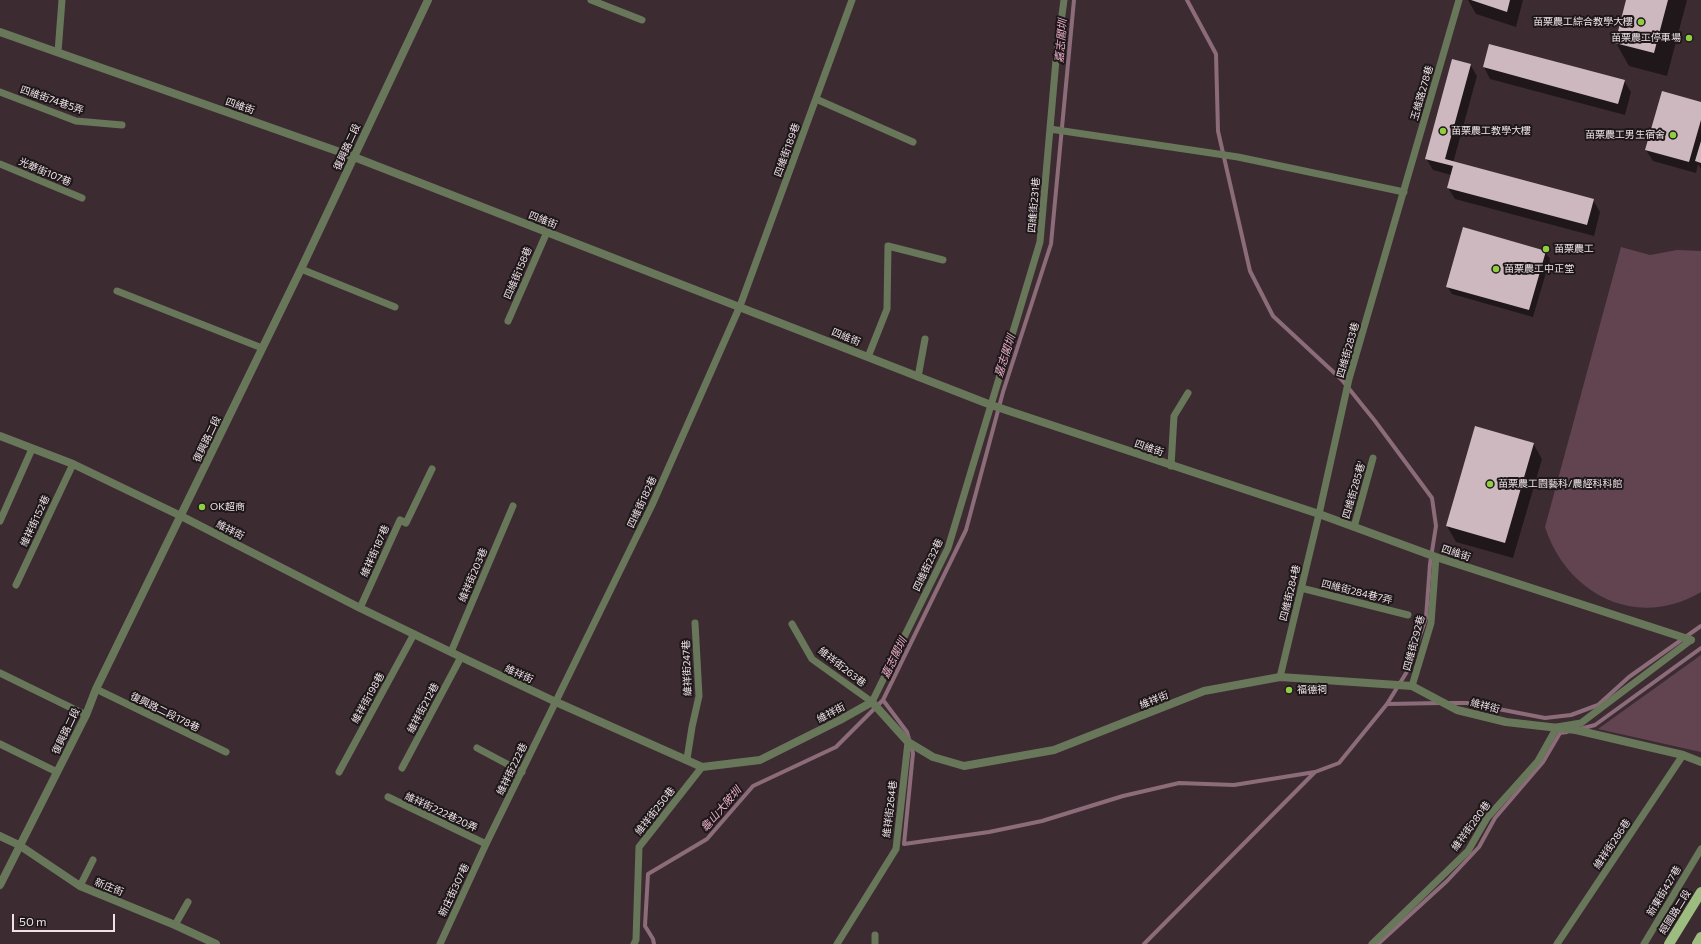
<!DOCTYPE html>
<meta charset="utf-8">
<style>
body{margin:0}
#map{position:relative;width:1701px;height:944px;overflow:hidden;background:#3c2c32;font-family:Commissioner,sans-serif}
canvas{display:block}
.scale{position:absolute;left:12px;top:914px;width:103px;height:18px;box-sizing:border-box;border:2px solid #eee2e6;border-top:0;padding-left:5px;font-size:12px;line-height:14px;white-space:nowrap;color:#eee2e6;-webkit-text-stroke:3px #1e171a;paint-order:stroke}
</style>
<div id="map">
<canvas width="1701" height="944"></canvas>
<div class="scale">50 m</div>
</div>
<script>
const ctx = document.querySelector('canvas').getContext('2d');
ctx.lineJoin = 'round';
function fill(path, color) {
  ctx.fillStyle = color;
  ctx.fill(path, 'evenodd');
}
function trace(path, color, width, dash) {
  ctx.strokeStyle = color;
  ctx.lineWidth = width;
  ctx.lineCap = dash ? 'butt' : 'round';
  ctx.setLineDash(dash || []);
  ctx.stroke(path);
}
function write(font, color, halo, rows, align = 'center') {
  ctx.font = font + ' Commissioner,"Noto Sans TC",sans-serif';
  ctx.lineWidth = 4;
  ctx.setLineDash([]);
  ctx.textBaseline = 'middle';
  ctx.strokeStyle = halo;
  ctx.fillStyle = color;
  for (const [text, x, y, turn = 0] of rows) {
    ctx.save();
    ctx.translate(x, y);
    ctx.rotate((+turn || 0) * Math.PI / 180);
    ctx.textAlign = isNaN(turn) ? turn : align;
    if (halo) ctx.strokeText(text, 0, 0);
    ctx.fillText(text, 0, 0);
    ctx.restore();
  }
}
const green = new Path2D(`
 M1621,247L1650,255L1677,250L1701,251V592C1637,630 1567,595 1545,527Z
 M1701,655V752L1598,729Z`);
const shadow = new Path2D(`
 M1468,0H1523L1516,27L1476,14Z
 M1627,0H1687L1667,76L1629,66L1616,43Z
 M1490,45L1624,81L1631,92L1625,115L1490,79L1484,67Z
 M1470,64L1477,76L1453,163L1593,200L1600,212L1594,236L1455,199L1448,188L1451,175L1433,170L1426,158Z
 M1701,103V169L1698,164L1696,173L1653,161L1646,150Z
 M1545,252L1550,259L1533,317L1452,294L1447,286Z
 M1533,443L1542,459L1513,558L1456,542L1447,526Z`);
const stream = new Path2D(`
 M883,700L907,732L913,753L904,844L989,832L1042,821L1123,796L1179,783L1234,785L1315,772L1339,763L1387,704L1408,670L1426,618L1430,564L1436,526L1432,498L1375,421L1342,380L1273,316L1250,271L1218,131L1216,54L1187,0
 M1449,703H1467L1545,718L1571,715L1598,705L1629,677L1701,626
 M1387,704L1440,703
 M1580,729L1595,725L1701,648
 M654,944L653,939L645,926L648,874L707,839L753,786L836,747L883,700L966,530L1003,392L1051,244L1074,0
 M1144,944L1315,772
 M1378,944L1447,881L1479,847L1495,818L1543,762L1560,733L1567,732`);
const building = new Path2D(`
 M1471,0H1510L1507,12Z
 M1626,0H1668L1654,53L1615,43Z
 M1489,44L1625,80L1618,104L1483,67Z
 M1452,59L1471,64L1445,159L1594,199L1587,225L1447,188L1453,166L1425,159Z
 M1662,91L1701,102V120L1689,162L1645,150Z
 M1701,141V163L1695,161Z
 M1463,227L1546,251L1529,310L1446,287Z
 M1475,426L1534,443L1505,543L1446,526Z`);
const service = new Path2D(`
 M591,0L642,20
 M58,52L62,0
 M0,92L76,121L122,125
 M816,99L913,142
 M1050,129L1238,157L1404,192
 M0,164L82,198
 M301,269L395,307
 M117,291L262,348
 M508,321L547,232
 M868,357L887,309L888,246L943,260
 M918,377L925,339
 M1171,466L1174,416L1188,393
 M0,521L32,449
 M1354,527L1373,458
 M16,585L73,464
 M1301,588L1408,615
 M360,608L400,520L406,523L432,469
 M792,624L812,659L872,702L948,548L1040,242L1056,60L1064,0
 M451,652L513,506
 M0,673L86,715
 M1280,677L1319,514L1349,379L1459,0
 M1412,686L1431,623L1436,557
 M96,689L226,752
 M0,744L57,772
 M477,748L522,772
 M687,759L692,727L699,696L695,623
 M402,768L461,657
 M339,772L414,634
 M388,797L486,844
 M80,886L93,860
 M175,925L188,902
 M440,944L486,844L652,505L740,306L852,0
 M634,944L636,940L639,847L702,767
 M837,944L896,849L908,742
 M875,944V935
 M1372,944L1468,851L1487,818L1538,761L1557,727L1581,723L1691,640
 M1557,944L1683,755
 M1644,944L1701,849`);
const minor = new Path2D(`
 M0,32L354,157L991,405L1319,514L1436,557L1691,640
 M0,436L73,464L181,516L360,608L461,657L556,702L702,767L760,760L840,720L872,702L908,742L933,757L964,766L1054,750L1204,691L1280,677L1412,686L1457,710L1506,722L1576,730L1683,755L1701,762
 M0,836L19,845L80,886L175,925L216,944`);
const tertiary = new Path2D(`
 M0,885L86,715L96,689L301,269L428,0`);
const primary = new Path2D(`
 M1669,944L1701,892
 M1697,944L1701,937`);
const markers = [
 [1641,22,4,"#8fcd42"],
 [1689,38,4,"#8fcd42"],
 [1443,131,4,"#8fcd42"],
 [1673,135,4,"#8fcd42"],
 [1546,249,4,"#8fcd42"],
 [1496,269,4,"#8fcd42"],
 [1490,484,4,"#8fcd42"],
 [202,507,4,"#8fcd42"],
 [1289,690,4,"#8fcd42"]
];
const poiNames = [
 ["苗栗農工綜合教學大樓",1633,22,"right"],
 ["苗栗農工停車場",1681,38,"right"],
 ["苗栗農工教學大樓",1451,131],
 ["苗栗農工男生宿舍",1665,135,"right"],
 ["苗栗農工",1554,249],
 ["苗栗農工中正堂",1504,269],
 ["苗栗農工園藝科/農經科科館",1498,484],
 ["OK超商",210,507],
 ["福德祠",1297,690]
];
const streetNames = [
 ["玉維路278巷",1422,93,-74],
 ["四維街74巷5弄",52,100,19],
 ["四維街",240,106,19],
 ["復興路二段",347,147,-65],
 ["四維街189巷",787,150,-70],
 ["光華街107巷",45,172,23],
 ["四維街231巷",1034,205,-85],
 ["四維街",543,220,21],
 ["四維街158巷",518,273,-67],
 ["四維街",846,337,22],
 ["四維街283巷",1348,350,-74],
 ["復興路二段",207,439,-64],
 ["四維街",1149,448,19],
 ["四維街285巷'",1354,490,-74],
 ["四維街182巷",642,502,-65],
 ["維祥街152巷",35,521,-65],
 ["維祥街",230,530,27],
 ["維祥街187巷",375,551,-66],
 ["四維街",1456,553,18],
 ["四維街232巷",928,565,-65],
 ["維祥街203巷",473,575,-67],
 ["四維街284巷7弄",1357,592,14],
 ["四維街284巷",1290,593,-76],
 ["四維街292巷",1414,643,-75],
 ["維祥街263巷",842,667,38],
 ["維祥街247巷",687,668,-92],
 ["維祥街",519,674,25],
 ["維祥街198巷",368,698,-61],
 ["維祥街",1154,700,-22],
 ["維祥街",1485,706,14],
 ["維祥街212巷",423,708,-62],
 ["復興路二段178巷",165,712,26],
 ["維祥街",831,713,-28],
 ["復興路二段",66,731,-64],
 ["維祥街222巷",512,769,-64],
 ["維祥街264巷",890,809,-83],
 ["維祥街250巷",655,811,-52],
 ["維祥街222巷20弄",441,812,25],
 ["維祥街280巷",1471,826,-54],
 ["維祥街286巷",1612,844,-56],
 ["新庄街",109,887,22],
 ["新庄街307巷",454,890,-65],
 ["新東街427巷",1664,891,-59],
 ["經國路二段",1675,912,-58]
];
const waterNames = [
 ["嘉志閣圳",1061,41,-85],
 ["嘉志閣圳",1005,356,-72],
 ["嘉志閣圳",894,658,-64],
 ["龜山大陂圳",721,809,-49]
];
fill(green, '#624450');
fill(shadow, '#0007');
trace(stream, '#8c6c79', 4);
fill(building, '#cdb8c0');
trace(service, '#68775a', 7);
trace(minor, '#68775a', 8);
trace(tertiary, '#68775a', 8);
trace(primary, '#9dbc80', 10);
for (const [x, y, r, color] of markers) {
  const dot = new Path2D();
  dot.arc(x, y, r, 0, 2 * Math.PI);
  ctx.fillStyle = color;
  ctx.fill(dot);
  trace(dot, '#1e171a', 1.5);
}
write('10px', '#eee2e6', '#1e171a', poiNames, 'left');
write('10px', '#eee2e6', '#1e171a', streetNames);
write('italic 11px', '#e9aec6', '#1e171a', waterNames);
</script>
